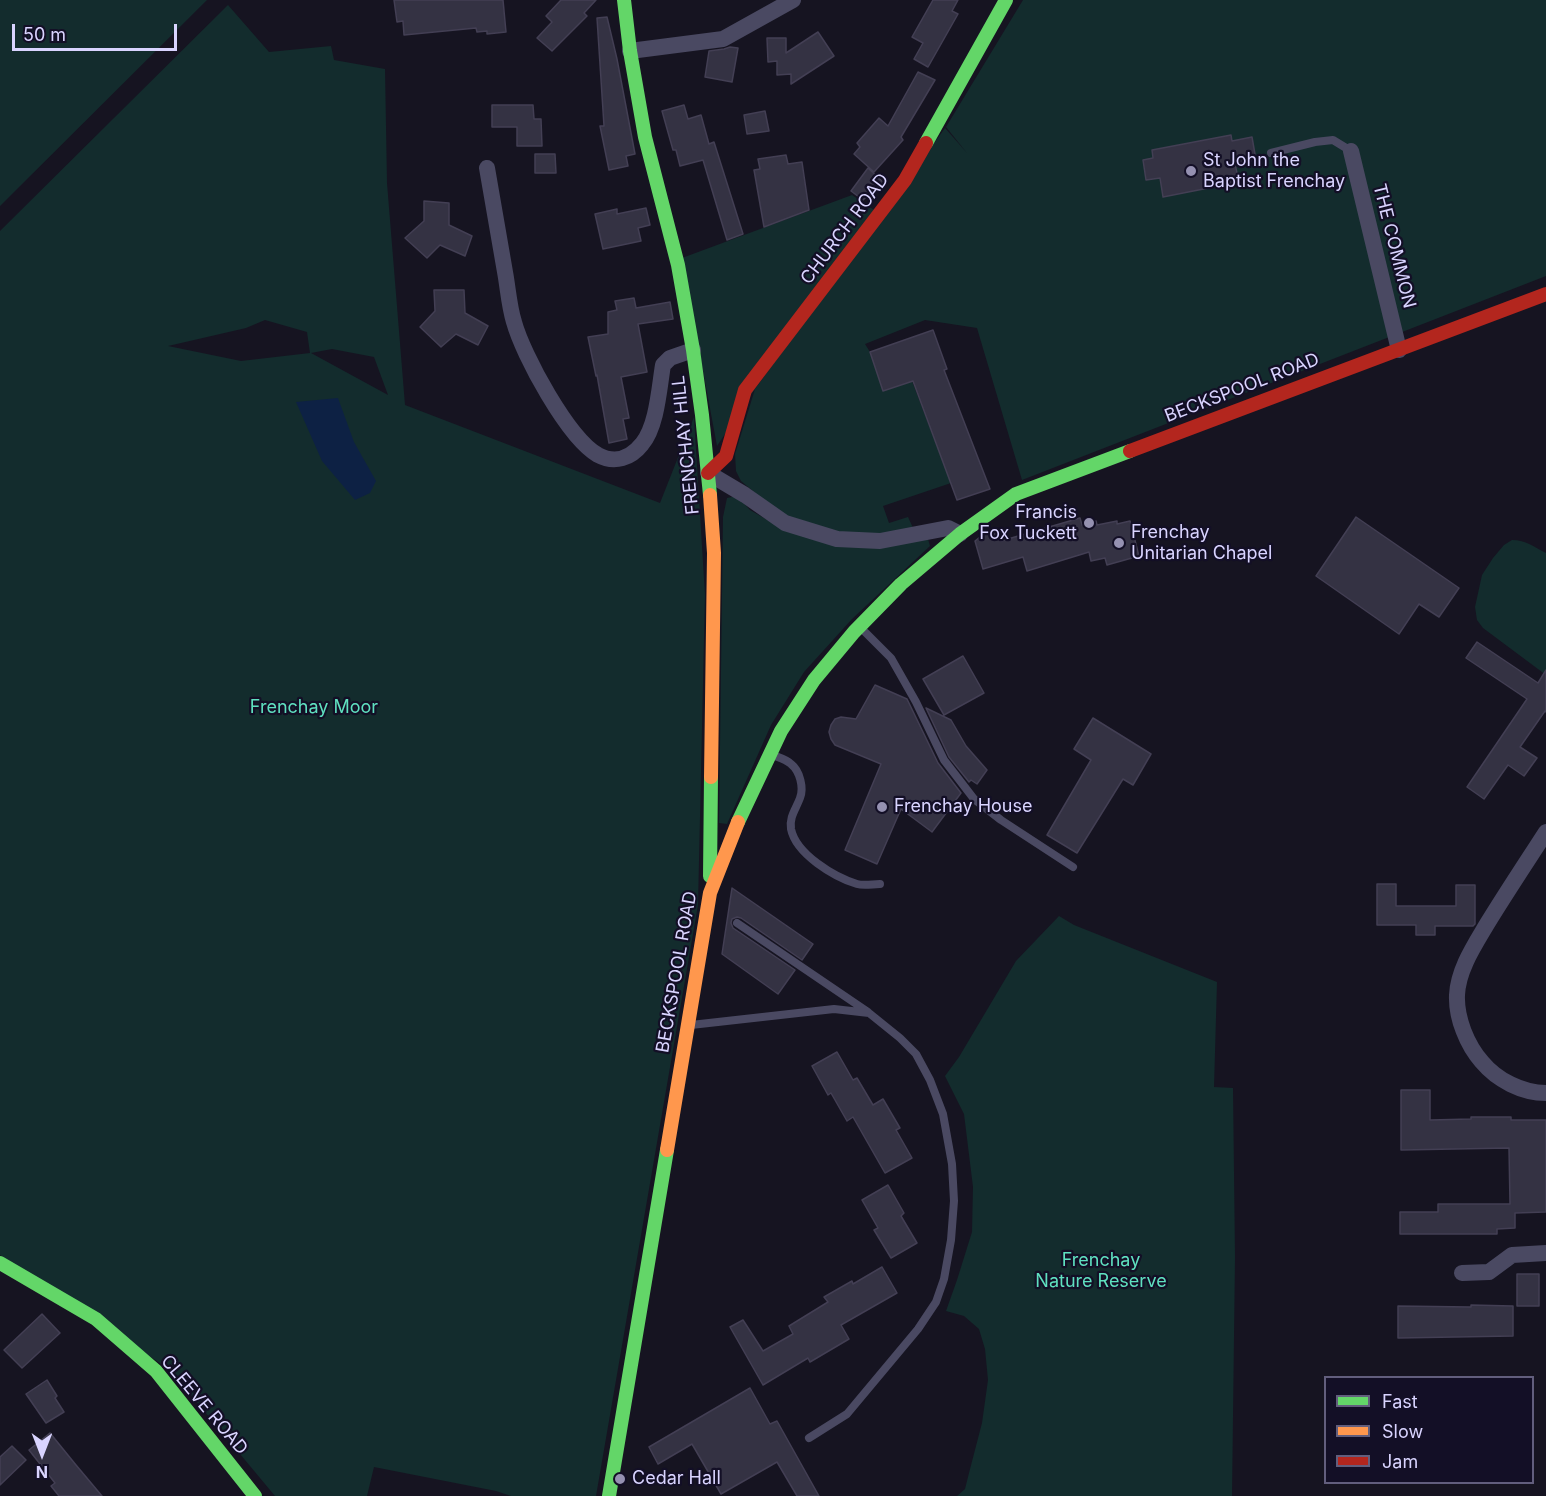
<!DOCTYPE html>
<style>
body{margin:0}
#map{position:relative;width:1546px;height:1496px;overflow:hidden;background:#161421;font-family:Inter,sans-serif}
canvas{display:block}
.legend{position:absolute;left:1324px;top:1376px;width:210px;height:108px;box-sizing:border-box;background:#130f26;border:2px solid #625e7d;margin:0;padding:8px 10px;list-style:none;font-size:18px;color:#d9d4ff}
.legend li{display:flex;align-items:center;gap:12px;height:30px}
.legend b{width:30px;border:2px solid #625e7d}
.north{position:absolute;left:12px;top:1424px;width:60px;height:60px;-webkit-text-stroke:4px #130f26;paint-order:stroke;rotate:180deg;font-size:16px;font-weight:700;line-height:24px;text-align:center;color:#d9d4ff}
.north::after{content:'';display:block;margin:auto;width:21px;height:27px;background:#d9d4ff;clip-path:polygon(50% 0,100% 100%,50% 72%,0 100%)}
.scale{position:absolute;left:12px;top:24px;width:165px;height:27px;box-sizing:border-box;border:3px solid #d9d4ff;border-top:0;padding-left:8px;font-size:18px;line-height:21px;white-space:nowrap;color:#d9d4ff;-webkit-text-stroke:4px #130f26;paint-order:stroke}
</style>
<div id="map">
<canvas width="1546" height="1496"></canvas>
<ul class="legend">
<li><b style="height:8px;background:#63d668"></b>Fast</li>
<li><b style="height:8px;background:#ff974d"></b>Slow</li>
<li><b style="height:8px;background:#b3261e"></b>Jam</li>
</ul>
<div class="north">N</div>
<div class="scale">50 m</div>
</div>
<script>
const ctx = document.querySelector('canvas').getContext('2d');
ctx.lineJoin = 'round';
function fill(path, color) {
  ctx.fillStyle = color;
  ctx.fill(path, 'evenodd');
}
function trace(path, color, width, dash) {
  ctx.strokeStyle = color;
  ctx.lineWidth = width;
  ctx.lineCap = dash ? 'butt' : 'round';
  ctx.setLineDash(dash || []);
  ctx.stroke(path);
}
function write(font, color, halo, rows, align = 'center') {
  ctx.font = font + ' Inter,sans-serif';
  ctx.lineWidth = 4.5;
  ctx.setLineDash([]);
  ctx.textBaseline = 'middle';
  ctx.strokeStyle = halo;
  ctx.fillStyle = color;
  for (const [text, x, y, turn = 0] of rows) {
    ctx.save();
    ctx.translate(x, y);
    ctx.rotate((+turn || 0) * Math.PI / 180);
    ctx.textAlign = isNaN(turn) ? turn : align;
    if (halo) ctx.strokeText(text, 0, 0);
    ctx.fillText(text, 0, 0);
    ctx.restore();
  }
}
const green = new Path2D(`
 M0,0H207L0,206Z
 M1023,0H1546V276L1022,480L977,328L925,320L865,344L870,352L883,391L912,381L951,483L883,506L889,523L908,517L914,530L881,535L839,533L789,517L760,497L741,481L736,471L735,454L755,389L945,128L967,153L946,127Z
 M228,5L269,52L331,46L334,60L385,69L387,183L405,405L660,503L694,417L705,595L698,905L596,1496H511L496,1491L374,1467L367,1496H275L170,1370L0,1255V231ZM265,320L307,332L310,353L241,361L168,346L246,328ZM332,349L374,357L388,395L311,353Z
 M852,195L874,210L717,446L682,258Z
 M737,496L750,510L785,530L928,539L930,546L852,619L804,672L771,725L727,824L719,823L723,517L727,498Z
 M1512,540C1526,540 1534,547 1546,553V675L1483,628L1477,620L1475,607L1482,575L1493,558L1504,545Z
 M1059,916L1074,925L1217,982L1214,1087L1233,1088L1235,1257L1232,1496H957L965,1489L969,1473L982,1423L988,1380L985,1349L979,1329L964,1316L946,1311L957,1280L972,1232L973,1187L964,1114L945,1076L959,1057L1016,961Z`);
const water = new Path2D(`
 M338,398L354,442L376,481L370,493L355,500L322,461L296,402Z`);
const building = new Path2D(`
 M394,0H503L506,32L487,34V31L477,32L476,28L404,35L403,21L397,22Z
 M561,0H596L584,13L587,16L552,51L537,38L552,22L546,16Z
 M933,0H958L952,11L958,14L928,67L914,59L923,43L912,37Z
 M607,17L617,59L635,154L626,156L628,166L609,170L600,126H604L597,18Z
 M818,32L834,56L791,84V74L777,75V61L768,62L767,38H786V53Z
 M730,47L738,48L732,82L705,77L709,51L724,49Z
 M918,72L935,80L901,137L903,140L874,172L854,154L860,147L857,143L879,118L888,126Z
 M492,105H533L534,119H541L542,146H517V127H492Z
 M684,105L688,119L701,115L709,144L714,142L743,234L727,240L703,160L680,166L676,150H673L662,111Z
 M765,111L769,131L747,134L744,115Z
 M1231,135L1232,141L1252,137L1256,160L1235,164L1239,182L1163,197L1160,178L1146,180L1143,160L1153,158L1152,150Z
 M535,154H555L556,173H535Z
 M786,155L788,164L802,162L809,210L764,227L754,170L760,169L758,159Z
 M868,168L883,182L863,200L851,191Z
 M424,201L449,203V225L472,236L465,256L440,245L427,258L405,238L424,221Z
 M646,208L650,225L638,228L641,241L603,249L595,214L617,209V214Z
 M434,290H464L465,313L488,326L478,345L456,334L441,347L420,327L435,311Z
 M634,298L636,308L670,302L673,319L638,324L647,372L621,377L629,418L623,419L627,439L609,443L597,375L596,376L588,337L608,334V312L617,310L615,301Z
 M933,330L947,369L944,370L990,489L957,500L913,381L883,391L870,352Z
 M1356,517L1459,588L1439,617L1419,604L1399,634L1316,576Z
 M1080,518L1082,525L1096,521L1097,525L1117,521V524L1130,521L1139,556L1107,565L1105,558L1091,561L1089,552L1027,571L1023,557L983,569L975,541L985,533L997,530L1001,541Z
 M1477,642L1538,683L1546,670V712L1545,711L1520,747L1537,758L1524,776L1508,765L1484,799L1467,787L1527,699L1466,658Z
 M963,656L984,693L944,715L923,679Z
 M875,685L907,699L938,763L961,793L932,832L901,809L877,864L845,850L881,764L835,745L831,739L829,732L831,725L835,719L841,717L856,719Z
 M926,708L951,720L966,746L987,770L977,784L971,780L969,782L949,757Z
 M1093,718L1151,754L1133,785L1123,779L1077,853L1047,835L1091,760L1074,749Z
 M1377,884H1396V906H1456V885H1475V924L1473,926H1435V935H1416V925H1377Z
 M732,888L813,944L802,960L741,918L737,917L732,919L731,923L733,928L795,970L778,994L722,954Z
 M837,1052L853,1080L857,1078L873,1105L883,1099L900,1128L896,1130L912,1158L885,1173L853,1117L847,1121L831,1093L828,1095L812,1066Z
 M1401,1090H1430V1120L1471,1119V1117H1511V1120H1546V1212L1515,1213V1228L1497,1229V1234H1400V1212H1438V1204H1510L1509,1148L1401,1150Z
 M888,1185L904,1213L901,1216L917,1243L891,1258L874,1230L878,1228L862,1200Z
 M882,1267L897,1293L841,1325L849,1339L810,1362L808,1358L763,1385L730,1327L743,1320L763,1351L793,1334L789,1326L828,1302L824,1297L852,1281L853,1284Z
 M1517,1274H1539V1306H1517Z
 M1471,1305L1513,1306V1336L1398,1338V1306L1471,1307Z
 M42,1314L60,1333L22,1368L4,1350Z
 M47,1380L57,1396L55,1398L64,1412L46,1423L26,1394Z
 M750,1388L770,1424L777,1421L819,1496H797L777,1462L721,1494L692,1444L658,1464L649,1447Z
 M50,1433L76,1465L102,1496H59L51,1486L55,1483L29,1450Z
 M12,1446L26,1460L0,1485V1457Z`);
const lane = new Path2D(`
 M1271,153L1315,142L1333,140L1351,151
 M862,629L891,658L916,702L944,760L974,799L1001,820L1073,867
 M770,754C777,757 786,759 791,764C800,771 804,788 800,798C796,809 789,817 791,829C796,854 834,877 857,884C864,886 873,884 880,884
 M737,923L868,1012
 M691,1025L834,1009L869,1013L900,1038L916,1054L930,1080L943,1114L952,1164L954,1201L951,1240L944,1279L936,1302L918,1329L847,1414L809,1438`);
const street = new Path2D(`
 M630,51L723,39L793,0
 M1351,151L1399,350
 M487,168C493,203 499,237 505,272C508,288 509,306 514,322C523,355 568,438 598,455C615,464 631,458 642,444C657,426 659,389 663,365L670,358L693,350
 M708,473L745,495L785,523L837,539L880,541L948,528L960,534
 M1546,832C1526,863 1506,893 1487,924C1474,946 1458,970 1457,995C1456,1018 1467,1045 1482,1062C1497,1080 1522,1093 1546,1093
 M1462,1273L1489,1272L1512,1255L1546,1253`);
const fast = new Path2D(`
 M624,0L630,51L645,137L678,265L693,350L702,415L710,495
 M926,143L1006,0
 M738,822L781,731L814,680L854,632L901,584L960,534L1016,494L1130,451
 M710,876L711,777
 M0,1263L96,1319L156,1371L255,1496
 M609,1496L667,1150`);
const slow = new Path2D(`
 M710,495L714,553L711,777
 M667,1150L710,893L738,822`);
const jam = new Path2D(`
 M1130,451L1546,294
 M708,473L726,456L745,390L905,180L926,143`);
const markers = [
 [1191,171,6,"#9591b1"],
 [1089,523,6,"#9591b1"],
 [1119,543,6,"#9591b1"],
 [882,807,6,"#9591b1"],
 [620,1479,6,"#9591b1"]
];
const poiNames = [
 ["St John the",1203,161],
 ["Baptist Frenchay",1203,182],
 ["Francis",1077,513,"right"],
 ["Fox Tuckett",1077,534,"right"],
 ["Frenchay",1131,533],
 ["Unitarian Chapel",1131,554],
 ["Frenchay House",894,807],
 ["Cedar Hall",632,1479]
];
const streetNames = [
 ["CHURCH ROAD",845,229,-53],
 ["THE COMMON",1394,246,76],
 ["BECKSPOOL ROAD",1242,388,-21],
 ["FRENCHAY HILL",686,445,-96],
 ["BECKSPOOL ROAD",677,972,-80],
 ["CLEEVE ROAD",204,1405,50]
];
const parkNames = [
 ["Frenchay Moor",314,708],
 ["Frenchay",1101,1261],
 ["Nature Reserve",1101,1282]
];
fill(green, '#132c2d');
fill(water, '#0d2144');
fill(building, '#343243');
trace(building, '#433f54', 1.5);
trace(lane, '#4a4962', 8);
trace(street, '#4a4962', 16);
trace(fast, '#63d668', 14);
trace(slow, '#ff974d', 14);
trace(jam, '#b3261e', 14);
for (const [x, y, r, color] of markers) {
  const dot = new Path2D();
  dot.arc(x, y, r, 0, 2 * Math.PI);
  ctx.fillStyle = color;
  ctx.fill(dot);
  trace(dot, '#130f26', 2);
}
write('18px', '#d9d4ff', '#130f26', poiNames, 'left');
write('18px', '#d9d4ff', '#130f26', streetNames);
write('18px', '#5fe0c0', '#130f26', parkNames);
</script>
